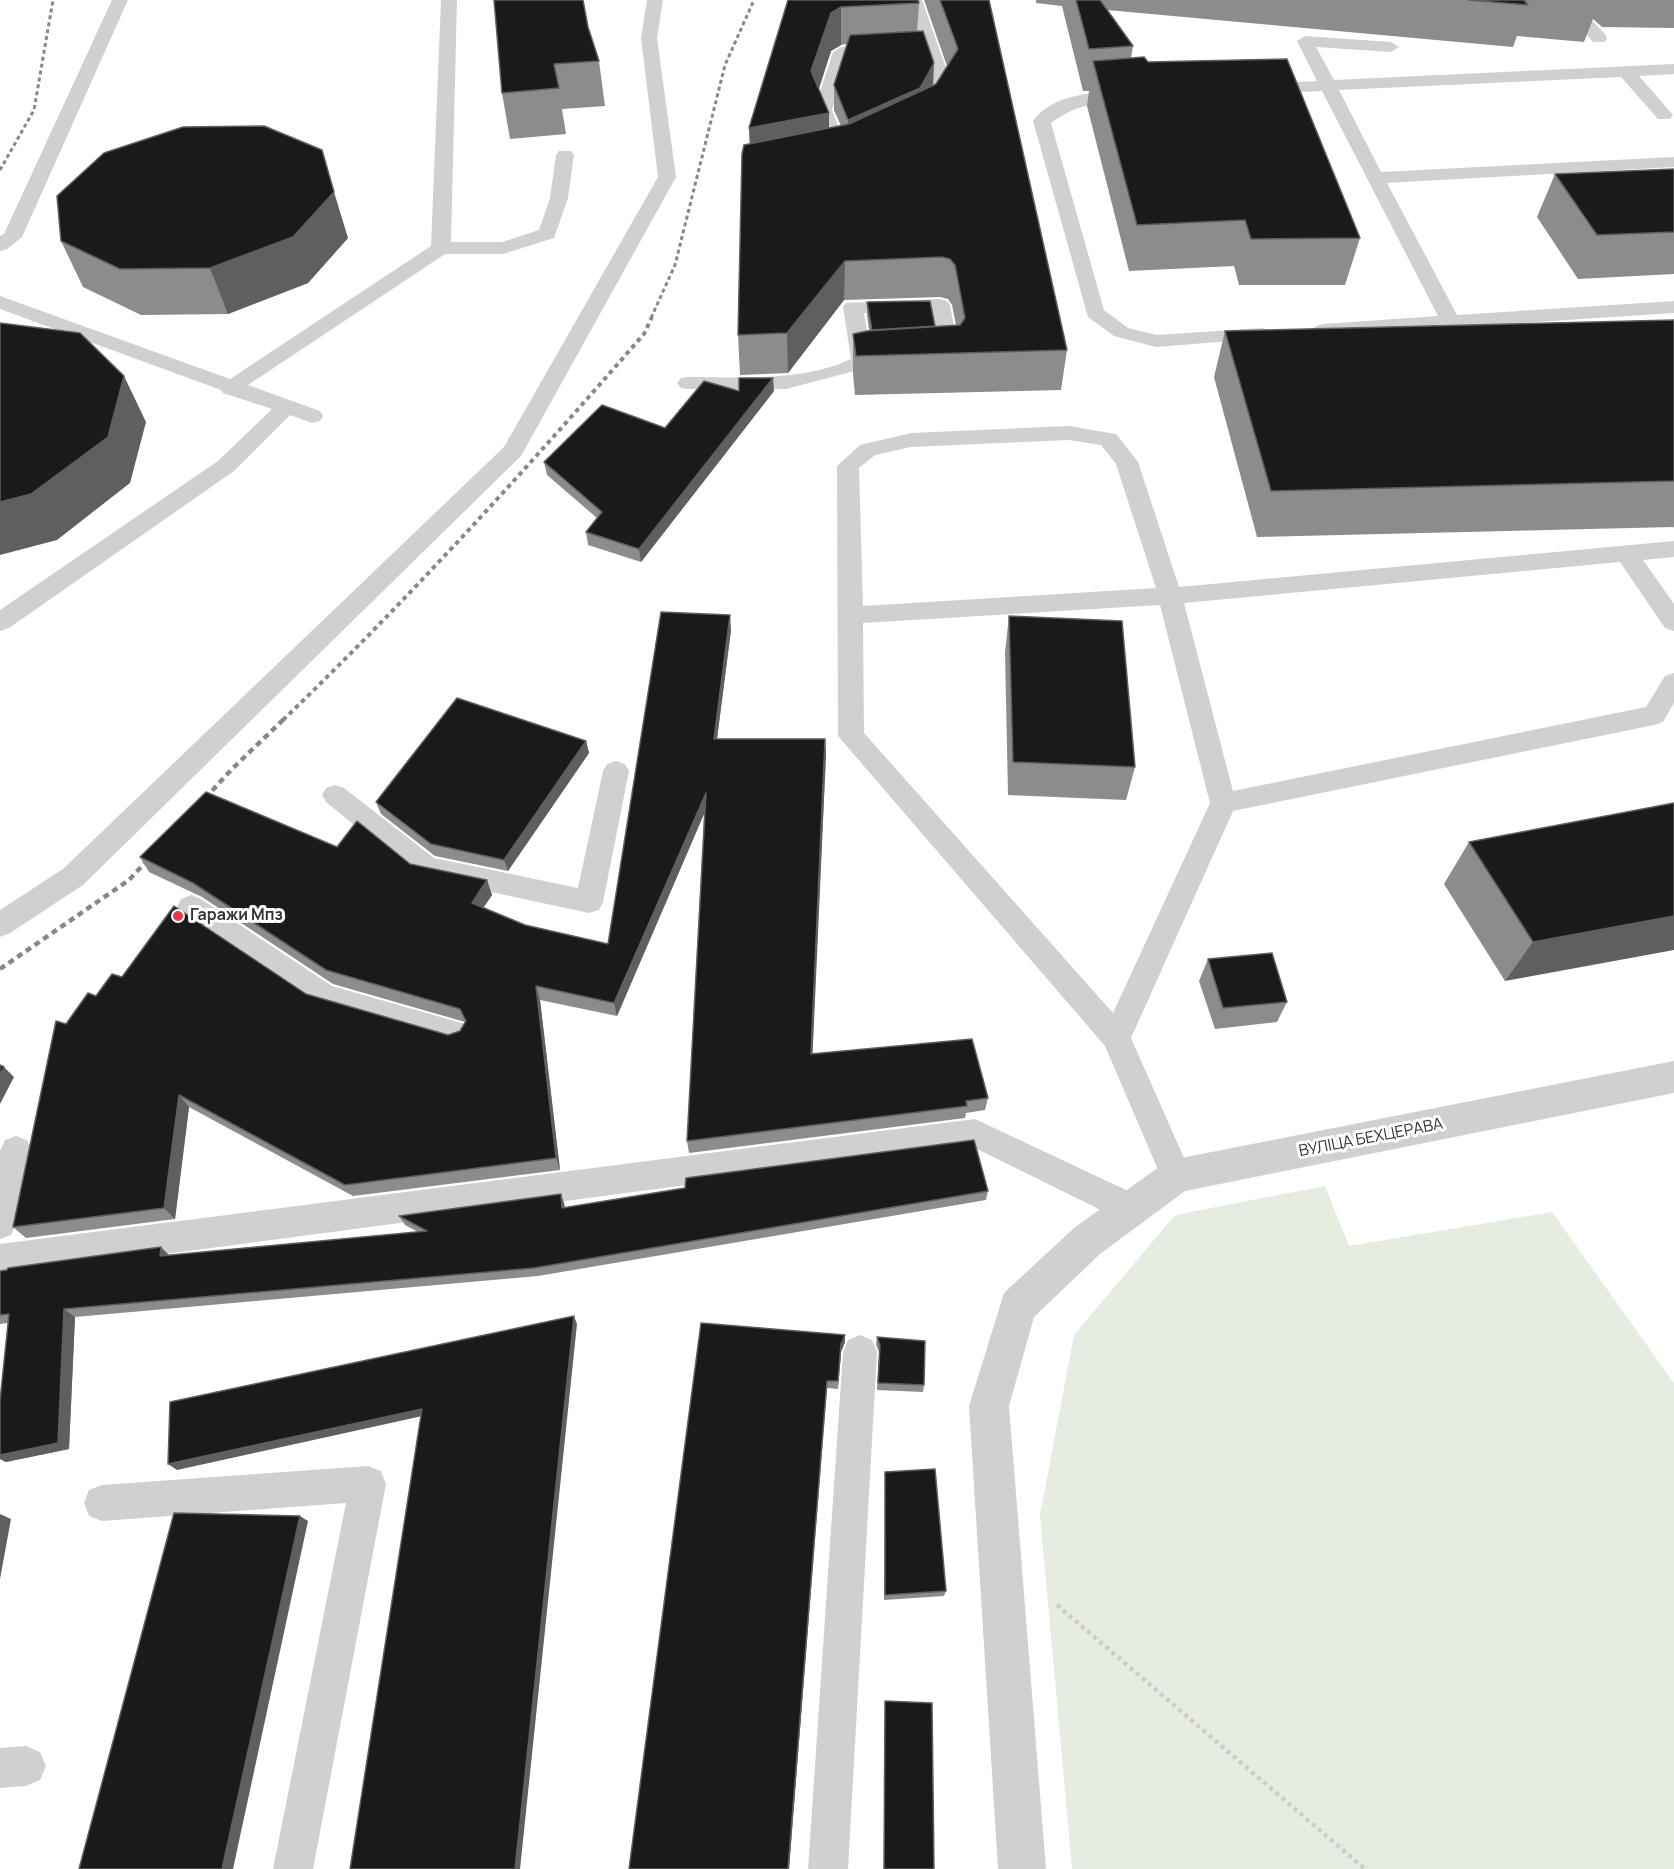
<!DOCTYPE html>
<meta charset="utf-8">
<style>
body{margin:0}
canvas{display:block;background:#fff}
</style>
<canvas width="1674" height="1869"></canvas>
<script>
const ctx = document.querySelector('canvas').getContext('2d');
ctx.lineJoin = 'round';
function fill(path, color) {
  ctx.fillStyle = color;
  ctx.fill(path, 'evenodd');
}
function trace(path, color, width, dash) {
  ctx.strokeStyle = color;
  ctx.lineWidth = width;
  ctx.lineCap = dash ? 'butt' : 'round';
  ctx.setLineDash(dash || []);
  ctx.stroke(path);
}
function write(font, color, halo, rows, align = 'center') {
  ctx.font = font + ' Manrope,sans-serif';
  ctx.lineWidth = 6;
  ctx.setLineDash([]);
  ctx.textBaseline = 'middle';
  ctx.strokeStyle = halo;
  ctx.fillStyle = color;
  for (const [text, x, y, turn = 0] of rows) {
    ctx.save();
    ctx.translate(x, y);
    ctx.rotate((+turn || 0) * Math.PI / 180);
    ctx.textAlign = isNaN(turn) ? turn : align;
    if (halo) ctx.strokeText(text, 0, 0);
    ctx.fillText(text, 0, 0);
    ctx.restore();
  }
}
const green = new Path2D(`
 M1325,1186L1349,1246L1552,1212L1674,1383V1869H1072L1040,1515L1074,1335L1175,1215Z`);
const path = new Path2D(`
 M1057,1605L1365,1869`);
const service = new Path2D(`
 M112,0H128L22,237L7,249L0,251V236L4,234Z
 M441,0H457L451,242H502L539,230L550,198L556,155L559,151H571L574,155L568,198L554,238L503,254H445L248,385L320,411L323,416L320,421L312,423L290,415L234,471L9,628L0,631V610L218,461L272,409L223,393L221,390L0,309V296L230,379L431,246Z
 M647,0H663L657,38L676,177L521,456L83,885L10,933L0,937V910L63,869L504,447L658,177L641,38Z
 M906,0H922L953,88L933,121L848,161H836L814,110L833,52L841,47L920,43ZM923,53L935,88L920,114L847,148L832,110L848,57Z
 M1555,0H1572L1605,34L1607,38L1605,42H1593Z
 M1305,36L1391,42L1399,47L1391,52L1316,47L1334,80L1674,64V74L1639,76L1673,115L1670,119H1658L1621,77L1339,90L1381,172L1674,157V167L1387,183L1457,315L1674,301V313L1323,336L1316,334L1313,330L1316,326L1323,324L1438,316L1322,91L1260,94L1254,93L1251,89L1254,85L1260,84L1317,81L1297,41Z
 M1127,91L1133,92L1136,96L1133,100C1097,109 1087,97 1051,123L1104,310L1128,328L1156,335L1262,328L1269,330L1272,334L1269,338L1156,347L1114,336L1088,317L1033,121C1053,93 1096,92 1127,91Z
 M940,299L947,301L950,305L960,358L957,362L950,364L938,362L935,358L939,353L931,311L864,313L871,355L897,357L900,361L897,365L866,368L786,389H688L681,388L677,383L681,378L688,377C742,377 801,382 851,359L843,307L846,303Z
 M1069,426L1116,434L1138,462L1179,587L1674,541V557L1643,560L1674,604V631L1665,628L1620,562L1184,603L1233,791L1646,707L1665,676L1674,673V703L1663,722L1654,725L1233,811L1131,1038L1192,1176L1187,1186L1176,1191L1165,1186L1105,1046L838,736L837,466L860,445L911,433ZM1069,440L1101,445L1116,464L1156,588L863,606L859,468L875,455L911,447ZM1160,605L1210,803L1113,1013L864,733L863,623Z
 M616,761L625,764L629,771L603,902L599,910L589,913L416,876L326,802L322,795L326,788L335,785L344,788L434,858L578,888L603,771L607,764Z
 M191,895L201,899L332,986L465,1024L469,1033L465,1042L454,1046L314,1005L181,915L177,907L181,899Z
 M975,1119L1143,1198L1148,1209L1143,1220L1132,1224L1121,1220L973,1147L0,1276V1244Z
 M16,1136L27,1140L32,1150L16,1224L11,1235L0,1239V1151L5,1140Z
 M860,1335L872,1340L877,1352L848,1869H808L843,1352L848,1340Z
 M368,1466L381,1471L386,1484L313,1869H273L346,1503L102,1521L89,1516L84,1503L89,1490L102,1485Z
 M26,1746L40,1752L46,1766L40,1780L26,1786L0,1788V1748Z`);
const minor = new Path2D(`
 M1674,1061V1093L1185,1191L1100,1254L1034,1317L1009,1406L1046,1869H998L969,1406L1004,1293L1074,1228L1163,1164L1176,1159Z`);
const railFar2 = new Path2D(`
 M0,170L34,110L53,0
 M651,318L675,265L725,65L754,0`);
const railFar1 = new Path2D(`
 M283,720C410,598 528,467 644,334L652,317`);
const rail = new Path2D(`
 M198,806L232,769L285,718
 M0,969L129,880L155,852`);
const wall = new Path2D(`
 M788,0L919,3L917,31L933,86L936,84L947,66L924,0H989L1067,350L1061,390L855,395L853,374V334L869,330L867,315V302L935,326L956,325L952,305L948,299L940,297L844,300L788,373L740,375L738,335L750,144L749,128ZM847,44L834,85V110L841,126L829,128V113L819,89L831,51L841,45Z
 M1036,0H1674V28L1602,27L1593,19L1584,42L1517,36L1513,47L1107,10L1133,46L1131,58L1148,62L1360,238L1345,285H1239L1234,266L1129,271L1087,106L1089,91H1083L1062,6L1036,3Z
 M588,27L599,61L605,106L562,109L566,134L510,139L502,93Z
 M1674,169V274L1578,279L1537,217L1555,174Z
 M348,238L308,283L228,314L141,315L83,287L61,241Z
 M1674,320V528L1673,527L1257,537L1214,377L1225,331Z
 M739,391H774L641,562L588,545L586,532L597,518L547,475L544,462L665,428Z
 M1009,616L1135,767L1126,800L1008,795L1005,652Z
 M731,630L717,739H825L826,754L812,1054L988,1098L985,1110L966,1113L965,1118L689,1153L687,1141L704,814L617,1016L540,1000L560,1170L353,1196L189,1107L175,1219L26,1238L13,1227L66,1024L96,996L122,977L306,994L448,1035L460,1031L465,1022L333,984L202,897L149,872L140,857L337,847L410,864L487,880L492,895L483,908L525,925L608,944Z
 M586,741L589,753L508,871L435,856L381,814L376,802Z
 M1674,803L1505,981L1444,884L1469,842Z
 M1208,959L1287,1002L1277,1022L1215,1029L1199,981Z
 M988,1191L986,1200L538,1276L75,1317L69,1449L6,1462L0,1459V1401L8,1323L0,1324V1271L418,1232L405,1225L399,1216L564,1203L565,1208Z
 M845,1335V1342L841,1352L838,1389L827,1388L789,1869H629Z
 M877,1337L924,1385L923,1392L877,1390L879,1352L876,1345Z
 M885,1472L946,1591L944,1596L884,1600Z
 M885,1701L934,1869H884Z`);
const shadedWall = new Path2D(`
 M841,7V45L831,51L812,109L811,71L831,13Z
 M934,63L933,88L848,145V120Z
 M829,113V152L751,168L749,128Z
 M334,192L348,238L308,283L228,314L210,268Z
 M845,261L844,300L788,373L787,333Z
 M124,376L146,422L130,483L57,540L0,555V502Z
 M773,378L774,391L641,562L639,549Z
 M730,615L731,630L715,754L714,739Z
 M825,739L826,754L812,1067L811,1054Z
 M586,741L589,753L508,871L504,860Z
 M706,793L707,807L617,1016L614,1003Z
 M487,880L492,895L477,917L472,903Z
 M1674,916V950L1505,981L1533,942Z
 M536,986L540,1000L560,1170L556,1158Z
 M4,1067L14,1077L0,1104V1075Z
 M179,1095L189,1107L175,1219L164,1208Z
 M561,1194L564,1203L566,1217L562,1208Z
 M161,1247L170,1256H160Z
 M64,1309L75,1317L69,1449L6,1462L0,1459V1455Z
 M574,1316L577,1324L520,1869H515Z
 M845,1335V1342L841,1352L838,1389L841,1344Z
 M827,1381L789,1869H788Z
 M422,1409L427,1415L177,1470L168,1464Z
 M0,1514L11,1519L0,1579Z
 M300,1516L308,1521L233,1869H222Z`);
const building = new Path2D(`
 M494,0H583L588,27L599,61L554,64L559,88L502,93Z
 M788,0H918L919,3L841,7L831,13L811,71L829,113L749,128Z
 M940,0H989L1067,350L856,356L853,334L867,331L960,325L965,318L955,265L950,259L942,257L845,261L787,333L738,335L742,154L744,145L849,124L936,84L958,49Z
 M1076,0H1100L1133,46L1089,49Z
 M1469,0H1524L1528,5Z
 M923,31L934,63L920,88L848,120L834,85L850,35Z
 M1144,57L1148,62L1287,59L1360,238L1251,239L1245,220L1137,225L1093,61Z
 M264,126L322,150L334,192L293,237L210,268L120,269L61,241L57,196L104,153L183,127Z
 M1674,169V232L1597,235L1555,174Z
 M930,301L935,326L872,330L867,302Z
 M1674,320V481L1271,491L1225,331Z
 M0,323L80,333L124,376L108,437L31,494L0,502Z
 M739,378H773L639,549L586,532L602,512L544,462L602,405L665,428L704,381L739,391Z
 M661,612L730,615L714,739H825L811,1054L972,1039L988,1098L966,1101L967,1106L687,1141L706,793L614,1003L536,986L556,1158L345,1185L179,1095L164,1208L13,1227L56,1021L66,1024L88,993L96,996L112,974L122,977L174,906L306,994L448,1035L460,1031L466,1021L460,1009L326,970L193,883L140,857L206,792L337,847L357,821L410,864L487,880L472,903L525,925L608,944Z
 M1009,616L1122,621L1135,767L1013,762Z
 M457,698L586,741L504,860L431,844L376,802Z
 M1674,803V916L1533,942L1469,842Z
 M1272,953L1287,1002L1223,1008L1208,959Z
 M0,1065L4,1067L0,1075Z
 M974,1140L988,1191L534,1268L64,1309L58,1443L0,1455V1401L9,1314L0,1315V1271L7,1270L8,1268L161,1247L160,1256L427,1231L399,1216L561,1194L562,1208L685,1188L686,1178Z
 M574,1316L515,1869H350L422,1409L168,1464L170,1402Z
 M701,1323L845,1335L841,1344L838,1381H827L788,1869H629Z
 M877,1337L925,1341L924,1385L878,1383L880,1345Z
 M935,1469L946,1591L885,1595V1472Z
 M174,1513L300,1516L222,1869H79Z
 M885,1701L932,1703L934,1869H884Z`);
const markers = [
 [178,916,6,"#e63946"]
];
const poiNames = [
 ["Гаражи Мпз",190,916]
];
const streetNames = [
 ["ВУЛІЦА БЕХЦЕРАВА",1371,1138,-11]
];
fill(green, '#e6ecdf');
trace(path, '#cdcdcd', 4.5, [4, 4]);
fill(service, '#d0d0d0');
fill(minor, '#d0d0d0');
trace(railFar2, '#888', 3, [4, 3]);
trace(railFar1, '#888', 4, [4.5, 4]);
trace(rail, '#888', 4.5, [6, 4.5]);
fill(wall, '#8c8c8c');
fill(shadedWall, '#5f5f5f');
fill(building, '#1a1a1a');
trace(building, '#5f5f5f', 1.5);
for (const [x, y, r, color] of markers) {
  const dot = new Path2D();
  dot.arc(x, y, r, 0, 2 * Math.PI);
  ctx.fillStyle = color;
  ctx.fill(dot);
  trace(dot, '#fff', 2);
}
write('bold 16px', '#333', '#fff', poiNames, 'left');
write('16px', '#333', '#fff', streetNames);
</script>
